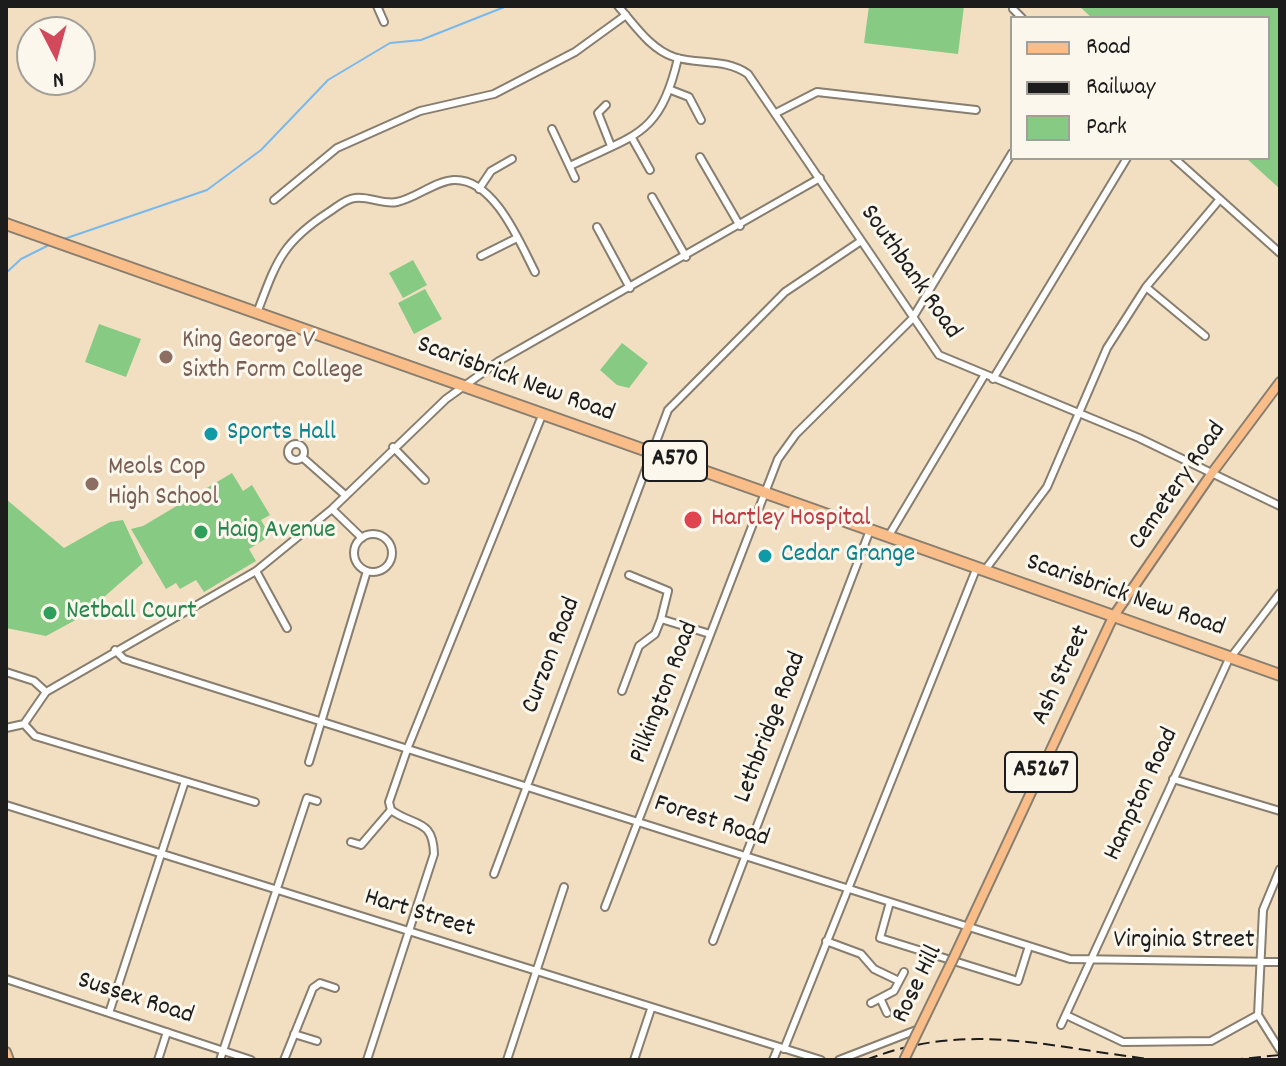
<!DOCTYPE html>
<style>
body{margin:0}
#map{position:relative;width:1286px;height:1066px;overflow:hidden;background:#f2dfc2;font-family:Dekko,sans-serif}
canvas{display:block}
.frame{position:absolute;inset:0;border:8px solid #1c1c1c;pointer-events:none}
.legend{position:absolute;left:1010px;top:16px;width:260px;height:144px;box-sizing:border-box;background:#fbf7ec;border:2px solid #a29f99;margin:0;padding:10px 14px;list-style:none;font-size:24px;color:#1c1c1c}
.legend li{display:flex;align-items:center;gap:16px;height:40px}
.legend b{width:40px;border:2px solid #a29f99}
.north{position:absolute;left:16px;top:16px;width:80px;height:80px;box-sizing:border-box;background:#fbf7ec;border:2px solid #a29f99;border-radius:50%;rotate:174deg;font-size:22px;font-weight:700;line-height:32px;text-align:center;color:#1c1c1c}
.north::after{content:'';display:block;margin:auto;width:28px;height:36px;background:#d1495b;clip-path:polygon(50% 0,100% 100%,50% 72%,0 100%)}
</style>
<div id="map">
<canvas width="1286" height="1066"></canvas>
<div class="frame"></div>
<ul class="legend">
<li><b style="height:10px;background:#f8bd89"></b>Road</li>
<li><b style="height:10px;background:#1c1c1c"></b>Railway</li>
<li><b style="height:22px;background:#86ca83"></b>Park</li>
</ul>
<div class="north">N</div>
</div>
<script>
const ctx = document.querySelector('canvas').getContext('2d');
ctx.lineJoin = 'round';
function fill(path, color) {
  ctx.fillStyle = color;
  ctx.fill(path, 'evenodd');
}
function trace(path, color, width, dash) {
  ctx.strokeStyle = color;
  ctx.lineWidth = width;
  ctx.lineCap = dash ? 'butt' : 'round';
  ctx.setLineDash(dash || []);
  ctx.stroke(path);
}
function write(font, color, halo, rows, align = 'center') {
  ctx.font = font + ' Dekko,sans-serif';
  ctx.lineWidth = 6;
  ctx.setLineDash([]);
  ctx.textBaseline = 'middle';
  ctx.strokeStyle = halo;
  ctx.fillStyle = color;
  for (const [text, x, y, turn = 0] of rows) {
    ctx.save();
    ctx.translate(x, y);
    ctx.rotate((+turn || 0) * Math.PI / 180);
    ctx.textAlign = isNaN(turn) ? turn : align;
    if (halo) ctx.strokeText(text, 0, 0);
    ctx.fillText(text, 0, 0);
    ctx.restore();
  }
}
const green = new Path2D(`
 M869,6H964L958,54L864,43Z
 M1079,6H1280V189L1246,158H1268V18H1092Z
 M413,260L427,285L403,298L389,273Z
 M425,289L442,319L414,334L398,303Z
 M99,324L141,339L126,377L85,362Z
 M622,343L648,363L629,388L617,385L600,370Z
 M232,473L243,491L252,485L270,515L261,520L270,536L249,549L256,561L204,592L196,580L180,589L176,583L166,589L131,529L143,526Z
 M6,499L64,548L110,522L123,520L143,563L81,617L46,636L6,628Z`);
const stream = new Path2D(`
 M61,240L207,190L261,150L328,80L390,43L421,40L507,6
 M6,273L21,259L51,244`);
const minor = new Path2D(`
 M377,6L384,22
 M618,6C634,24 650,49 674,57C700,65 725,58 748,74L939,355L1139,438L1280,506
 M1013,9L1022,18
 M671,90L689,97L701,120
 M606,105L598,113L611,146
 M778,112L817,92L976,110
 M552,129L575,178
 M632,138L650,170
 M700,157L740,226
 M1174,158L1280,253
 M570,166C636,134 660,136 678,58
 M479,189L491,171L512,159
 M652,197L686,257
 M274,200L337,148L420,111L494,94L575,52L626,15
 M597,227L630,288
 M481,256L517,238
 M1146,287L1205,336
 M257,313C276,263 281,243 329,212C337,207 345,199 355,198C369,196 383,205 397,202C416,198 435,181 454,180C494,178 520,243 535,272
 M993,379L1127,158
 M288 452a8 8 0 1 1 16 0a8 8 0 1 1-16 0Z
 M393,447L425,480
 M302,457L345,495
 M332,509L362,538
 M354 553a19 19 0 1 1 38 0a19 19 0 1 1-38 0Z
 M888,537L984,376
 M985,570L1047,487L1107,348L1146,287L1220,199
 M256,571L287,628
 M629,575L668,591L661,619L710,634
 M115,650L124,659L1070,959L1280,962
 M6,672L34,681L46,692
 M622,691L639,646L655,634L661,619
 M24,724L35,736L255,802
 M6,728L24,724L46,692L256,571L332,509L446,399L499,361L820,178
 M309,762L367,571
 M1173,779L1280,811
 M6,805L821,1060
 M391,810L389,802L408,747L543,413
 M351,842L361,845L391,810
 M1280,869L1263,910L1258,1015L1280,1050
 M494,874L668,410L785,292L861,241
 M890,902L880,938L1018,981L1029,946
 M605,907L778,459L796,434L912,319L1012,153
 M713,941L870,530
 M826,941L861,954L874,969L899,981
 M6,979L251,1060
 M881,1000L887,1013
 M871,1003L894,991L904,972
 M109,1013L185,781
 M1066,1015L1123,1042L1211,1041L1258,1015
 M1061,1025L1228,661L1280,593
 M294,1034L317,1041
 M784,1049L977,567
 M158,1060L167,1032
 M220,1060L307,798L317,801
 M284,1060L313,988L320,983L335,988
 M367,1060L434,854C433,818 414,827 391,810
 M507,1060L564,887
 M634,1060L651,1009
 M773,1060L778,1048
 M839,1060L919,1029`);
const major = new Path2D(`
 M955,955L1113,617L1212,473L1280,382
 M6,1052L9,1060`);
const highway = new Path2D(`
 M6,224L1280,675`);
const rail = new Path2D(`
 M866,1060C969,1019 1054,1049 1158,1060
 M1231,1060L1280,1055`);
const majorBridge = new Path2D(`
 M904,1060L955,955`);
const markers = [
 [166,357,8,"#8d6e63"],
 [211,434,8,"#0f9aa8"],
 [92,484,8,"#8d6e63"],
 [693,520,10,"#e0444e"],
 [201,532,8,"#2e9e5b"],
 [765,556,8,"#0f9aa8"],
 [50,613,8,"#2e9e5b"]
];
const shields = [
 [675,461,64],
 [1041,772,72]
];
const shieldNames = [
 ["A570",675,461],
 ["A5267",1041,772]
];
const streetNames = [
 ["Southbank Road",909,273,55],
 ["Scarisbrick New Road",515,381,20],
 ["Cemetery Road",1179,487,-55],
 ["Scarisbrick New Road",1125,597,19],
 ["Curzon Road",553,656,-69],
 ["Ash Street",1063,676,-65],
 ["Pilkington Road",666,693,-69],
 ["Lethbridge Road",772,728,-69],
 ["Hampton Road",1143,795,-65],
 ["Forest Road",711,823,18],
 ["Hart Street",419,915,17],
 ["Virginia Street",1184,942],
 ["Rose Hill",919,985,-64],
 ["Sussex Road",135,1000,18]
];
const educationNames = [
 ["King George V",182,342],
 ["Sixth Form College",182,372],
 ["Meols Cop",108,469],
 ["High School",108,499]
];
const cultureNames = [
 ["Sports Hall",227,434],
 ["Cedar Grange",781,556]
];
const healthNames = [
 ["Hartley Hospital",711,520]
];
const leisureNames = [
 ["Haig Avenue",217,532],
 ["Netball Court",66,613]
];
fill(green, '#86ca83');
trace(stream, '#78b9ed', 2);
trace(minor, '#877e6f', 10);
trace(major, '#877e6f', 12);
trace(highway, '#877e6f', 14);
trace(minor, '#fff', 6);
trace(major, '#f8bd89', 8);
trace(highway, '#f8bd89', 10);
trace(rail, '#1c1c1c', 2, [12, 6]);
trace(majorBridge, '#877e6f', 12, []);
trace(majorBridge, '#f8bd89', 8);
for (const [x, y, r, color] of markers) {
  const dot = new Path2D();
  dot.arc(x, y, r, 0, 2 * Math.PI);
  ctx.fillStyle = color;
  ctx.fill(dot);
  trace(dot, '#fbf7ec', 3);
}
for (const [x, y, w] of shields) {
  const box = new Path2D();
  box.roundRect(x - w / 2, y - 20, w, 40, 6);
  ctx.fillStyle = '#fbf7ec';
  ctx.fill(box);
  trace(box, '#1c1c1c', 2);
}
write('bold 24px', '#1c1c1c', null, shieldNames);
write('26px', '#1c1c1c', '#fbf7ec', streetNames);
write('26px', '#785e54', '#fbf7ec', educationNames, 'left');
write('26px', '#0d838f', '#fbf7ec', cultureNames, 'left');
write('26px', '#be3a42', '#fbf7ec', healthNames, 'left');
write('26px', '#27864d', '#fbf7ec', leisureNames, 'left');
</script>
